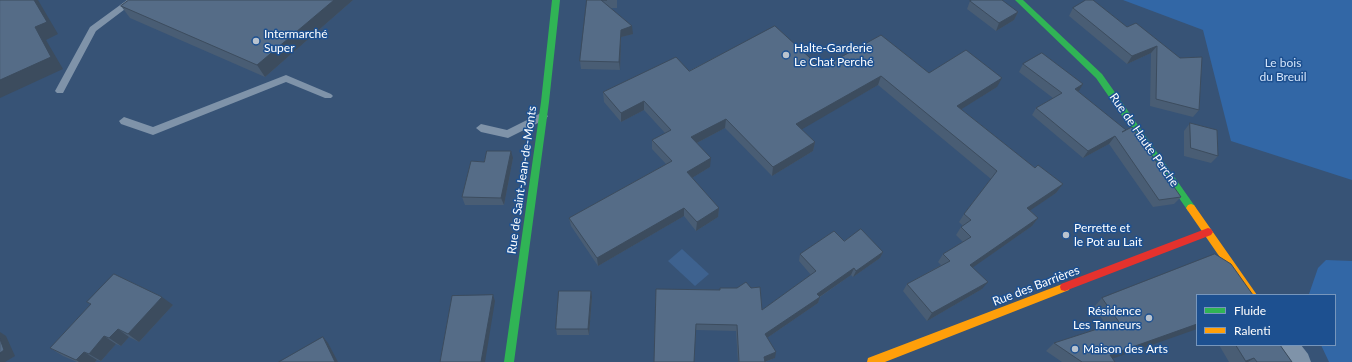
<!DOCTYPE html>
<meta charset="utf-8">
<style>
body{margin:0}
#map{position:relative;width:1352px;height:362px;overflow:hidden;background:#375376;font-family:Lato,sans-serif}
canvas{display:block}
.legend{position:absolute;left:1196px;top:294px;width:140px;height:52px;box-sizing:border-box;background:#1d5090;border:1px solid #7796bc;margin:0;padding:5px 7px;list-style:none;font-size:12px;color:#fff}
.legend li{display:flex;align-items:center;gap:8px;height:20px}
.legend b{width:20px;border:1px solid #7796bc}
</style>
<div id="map">
<canvas width="1352" height="362"></canvas>
<ul class="legend">
<li><b style="height:5px;background:#30b455"></b>Fluide</li>
<li><b style="height:5px;background:#ff9f0a"></b>Ralenti</li>
</ul>
</div>
<script>
const ctx = document.querySelector('canvas').getContext('2d');
ctx.lineJoin = 'round';
function fill(path, color) {
  ctx.fillStyle = color;
  ctx.fill(path, 'evenodd');
}
function trace(path, color, width, dash) {
  ctx.strokeStyle = color;
  ctx.lineWidth = width;
  ctx.lineCap = dash ? 'butt' : 'round';
  ctx.setLineDash(dash || []);
  ctx.stroke(path);
}
function write(font, color, halo, rows, align = 'center') {
  ctx.font = font + ' Lato,sans-serif';
  ctx.lineWidth = 3;
  ctx.setLineDash([]);
  ctx.textBaseline = 'middle';
  ctx.strokeStyle = halo;
  ctx.fillStyle = color;
  for (const [text, x, y, turn = 0] of rows) {
    ctx.save();
    ctx.translate(x, y);
    ctx.rotate((+turn || 0) * Math.PI / 180);
    ctx.textAlign = isNaN(turn) ? turn : align;
    if (halo) ctx.strokeText(text, 0, 0);
    ctx.fillText(text, 0, 0);
    ctx.restore();
  }
}
const green = new Path2D(`
 M1123,0H1352V180L1231,141L1203,30Z
 M1326,260L1352,261V362H1329L1321,345H1335V295H1309V294L1318,268Z`);
const water = new Path2D(`
 M682,249L709,274L695,286L668,261Z`);
const lane = new Path2D(`
 M127,0H137L96,31L63,93H57L55,91L90,27Z
 M286,75L331,94L333,96L331,98H325L286,82L153,135L121,124L119,121L124,117L153,127Z
 M543,112L548,116L546,119L508,138L481,132L476,128L481,124L507,130Z`);
const street = new Path2D(`
 M1276,345H1301L1308,354L1311,362H1286Z`);
const fast = new Path2D(`
 M552,0H560L549,102L514,362H504L541,102Z
 M1015,0H1023L1102,74L1194,205L1196,208L1194,211H1188L1096,78Z`);
const slow = new Path2D(`
 M1191,204L1194,205L1257,295H1246L1188,211L1186,208L1188,205Z
 M1065,283L1069,284L1070,287L1069,290L885,362H867L868,358Z`);
const jam = new Path2D(`
 M1208,228L1211,229L1213,232L1211,235L1065,291L1061,290L1060,287L1061,284Z`);
const wall = new Path2D(`
 M129,0H353L265,77L130,18L121,6Z
 M587,0H617V8H610L633,34L621,37L620,70L581,69L580,61Z
 M970,1L1018,12L1014,20L996,31L967,9Z
 M1073,8L1127,27L1180,58L1199,110L1193,117L1150,106L1151,53L1127,64L1069,16Z
 M1023,64L1083,84L1078,92L1181,197L1174,204L1153,207L1109,144L1083,158L1032,115L1036,108L1053,98L1019,72Z
 M821,68L929,73L997,87L961,109L1035,168L1063,184L1056,193L1030,210L1038,218L1032,226L973,267L982,289L927,321L903,291L907,284L941,265L938,262L943,254L963,242L956,235L961,227L963,226L959,222L964,214L991,179L878,85L801,129L815,142L813,151L772,176L725,128L697,143L710,167L692,178L719,208L718,217L696,231L684,216L598,266L571,226L569,218L666,164L652,149V140L665,133L644,110L621,122L604,102L603,92L689,71Z
 M1190,123L1218,156L1211,163L1184,156V131Z
 M513,158L504,205H465L462,197L484,162Z
 M844,241L883,252L880,258L853,277L851,275L820,297L818,303L767,338L775,358L765,362H738L736,331L696,330L656,289L762,310L811,275L799,261L800,254Z
 M1215,254L1112,359L1115,362H1062L1046,351L1054,343L1107,326L1094,307L1102,298Z
 M592,297L589,335H557L556,329Z
 M87,302L173,305L139,342L129,337L121,346L116,344L101,361L97,360L95,362H77L63,356L50,348L91,305Z
 M1219,345H1280L1292,362H1229Z`);
const shadedWall = new Path2D(`
 M34,0H38L58,34L46,40L63,69L0,98V80Z
 M334,0H353L265,77L257,65Z
 M1018,12L1014,20L996,31L999,23Z
 M632,26L633,34L621,37L620,70L619,62L621,30Z
 M1157,46L1151,53L1127,64L1132,56Z
 M881,76L878,85L794,134L796,124Z
 M1002,78L997,87L952,115L957,106Z
 M1083,84L1079,91L1070,97L1075,89Z
 M644,101V110L621,122V113Z
 M726,119L725,128L691,146V137Z
 M1115,136L1109,144L1083,158L1088,151Z
 M815,142L813,151L772,176L773,167Z
 M511,151L513,158L504,205L501,198Z
 M711,158L710,167L687,181V172Z
 M1063,184L1056,193L1022,216L1027,208Z
 M684,208V216L598,266L597,258Z
 M719,208L718,217L696,231L697,222Z
 M1038,218L1032,226L965,273L970,265Z
 M883,252L880,258L853,277L856,271Z
 M854,268L851,275L815,300L817,294Z
 M988,282L982,289L927,321L932,313Z
 M591,291L592,297L589,335L588,329Z
 M493,295L495,301L485,362H481Z
 M162,297L173,305L139,342L128,334Z
 M820,297L818,303L764,340L765,334Z
 M1197,324V329L1103,362L1110,355Z
 M118,329L129,337L121,346L109,338Z
 M0,332L6,336L15,356L5,362H0Z
 M104,336L116,344L101,361L89,354Z
 M323,337L328,343L338,362H335Z
 M84,352L97,360L95,362H79L76,360Z
 M776,352L775,358L764,362V357Z
 M1254,358L1248,362H1245L1246,361Z`);
const building = new Path2D(`
 M0,0H34L47,22L35,27L51,57L0,80Z
 M129,0H334L257,65L121,6Z
 M587,0H607H601L632,26L621,30L619,62L580,61Z
 M972,0H1002L1018,12L999,23L970,1Z
 M1086,0H1093L1127,27L1136,23L1180,58L1202,57L1199,110L1156,99L1157,46L1132,56L1073,8Z
 M775,26L821,68L881,35L929,73L966,50L1002,78L957,106L1035,168L1038,165L1063,184L1027,208L1038,218L970,265L988,282L932,313L907,284L950,261L943,254L971,237L961,227L971,220L964,214L997,171L881,76L796,124L815,142L773,167L726,119L691,137L711,158L687,172L719,208L697,222L684,208L597,258L569,218L672,161L652,140L671,130L644,101L621,113L603,92L676,57L689,71Z
 M1042,53L1083,84L1075,89L1126,130L1122,132L1132,127L1181,197L1159,200L1115,136L1088,151L1036,108L1062,93L1023,64Z
 M1190,123L1217,130L1218,156L1191,148Z
 M487,151H511L501,198L462,197L471,161L484,162Z
 M861,229L883,252L856,271L854,268L817,294L820,297L765,334L776,352L764,357L765,362H739L737,325L696,324L694,362H654L656,289L720,290V288H737L746,282L751,288L760,287L762,310L816,271L800,254L834,231L844,241Z
 M1215,254L1231,264L1253,295H1197V324L1110,355L1115,362H1082L1054,343L1119,322L1102,298Z
 M114,274L162,297L128,334L118,329L109,338L104,336L89,354L84,352L76,360L50,348L91,304L87,302Z
 M559,291H591L588,329H556Z
 M493,295L481,362H440L452,296Z
 M323,337L335,362H279Z
 M0,339L4,350L0,353Z
 M1236,345H1280L1292,362H1257L1254,358L1246,361Z`);
const markers = [
 [256,41,4,"#b9c3cf"],
 [786,55,4,"#b9c3cf"],
 [1066,235,4,"#b9c3cf"],
 [1149,318,4,"#b9c3cf"],
 [1075,349,4,"#b9c3cf"]
];
const poiNames = [
 ["Intermarché",264,34],
 ["Super",264,48],
 ["Halte-Garderie",794,48],
 ["Le Chat Perché",794,62],
 ["Perrette et",1074,228],
 ["le Pot au Lait",1074,242],
 ["Résidence",1141,311,"right"],
 ["Les Tanneurs",1141,325,"right"],
 ["Maison des Arts",1083,349]
];
const parkNames = [
 ["Le bois",1283,63],
 ["du Breuil",1283,77]
];
const streetNames = [
 ["Rue de Haute Perche",1144,140,55],
 ["Rue de Saint-Jean-de-Monts",522,180,-82],
 ["Rue des Barrières",1036,286,-21]
];
fill(green, '#3267a6');
fill(water, '#3e628f');
fill(lane, '#7f93a9');
fill(street, '#7f93a9');
fill(fast, '#30b455');
fill(slow, '#ff9f0a');
fill(jam, '#e5322d');
fill(wall, '#495d74');
fill(shadedWall, '#3c4c5e');
fill(building, '#556c87');
trace(building, '#3c4c5e', 1);
for (const [x, y, r, color] of markers) {
  const dot = new Path2D();
  dot.arc(x, y, r, 0, 2 * Math.PI);
  ctx.fillStyle = color;
  ctx.fill(dot);
  trace(dot, '#1d5090', 1.5);
}
write('12px', '#fff', '#1d5090', poiNames, 'left');
write('12px', '#d3e4fa', '#1d5090', parkNames);
write('12px', '#fff', '#1d5090', streetNames);
</script>
